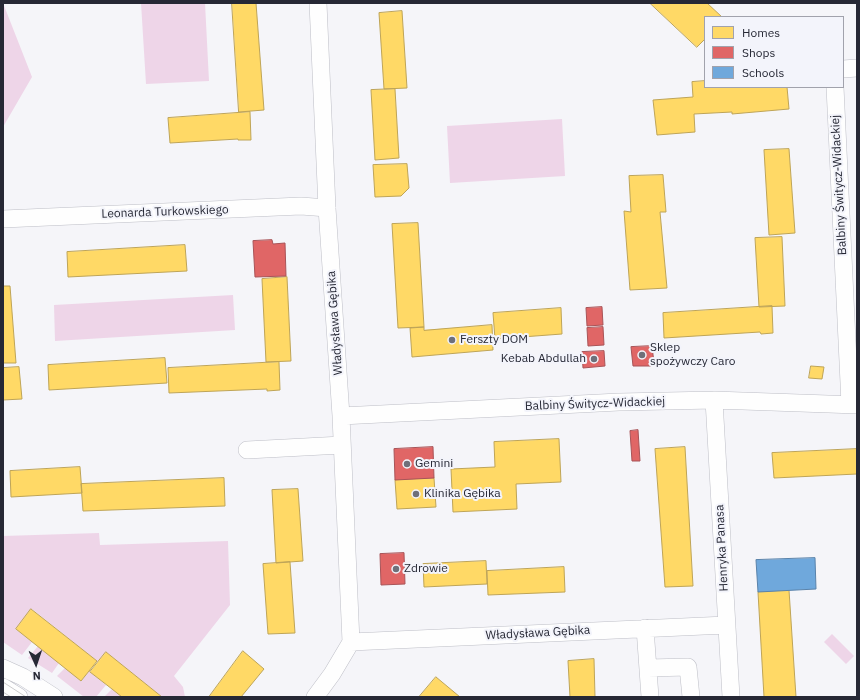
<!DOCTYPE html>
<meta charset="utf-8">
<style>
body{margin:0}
#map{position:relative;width:860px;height:700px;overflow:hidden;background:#f5f5f9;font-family:"IBM Plex Sans",sans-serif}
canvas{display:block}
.frame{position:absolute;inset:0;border:4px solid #262835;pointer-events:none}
.legend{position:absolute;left:704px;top:16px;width:140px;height:72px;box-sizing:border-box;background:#f3f4fb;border:1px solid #a1a2ac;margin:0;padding:5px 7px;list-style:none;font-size:12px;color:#262835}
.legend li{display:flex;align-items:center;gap:8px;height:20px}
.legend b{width:20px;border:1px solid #a1a2ac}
.north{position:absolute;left:16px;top:644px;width:40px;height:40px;-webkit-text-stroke:3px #f3f4fb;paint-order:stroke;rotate:177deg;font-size:11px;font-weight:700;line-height:16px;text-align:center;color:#262835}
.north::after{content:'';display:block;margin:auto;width:14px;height:18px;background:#262835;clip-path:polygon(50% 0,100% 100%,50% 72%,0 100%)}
</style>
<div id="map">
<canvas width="860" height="700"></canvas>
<div class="frame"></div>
<ul class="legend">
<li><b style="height:11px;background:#ffd966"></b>Homes</li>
<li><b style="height:11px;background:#e06666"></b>Shops</li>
<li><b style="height:11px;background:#6fa8dc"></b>Schools</li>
</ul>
<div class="north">N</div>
</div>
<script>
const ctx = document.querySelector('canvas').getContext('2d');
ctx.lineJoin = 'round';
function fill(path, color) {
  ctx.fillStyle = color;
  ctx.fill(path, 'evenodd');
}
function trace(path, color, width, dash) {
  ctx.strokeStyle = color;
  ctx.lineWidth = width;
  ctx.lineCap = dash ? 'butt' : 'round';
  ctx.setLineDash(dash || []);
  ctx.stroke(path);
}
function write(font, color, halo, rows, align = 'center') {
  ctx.font = font + ' "IBM Plex Sans",sans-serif';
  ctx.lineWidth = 4;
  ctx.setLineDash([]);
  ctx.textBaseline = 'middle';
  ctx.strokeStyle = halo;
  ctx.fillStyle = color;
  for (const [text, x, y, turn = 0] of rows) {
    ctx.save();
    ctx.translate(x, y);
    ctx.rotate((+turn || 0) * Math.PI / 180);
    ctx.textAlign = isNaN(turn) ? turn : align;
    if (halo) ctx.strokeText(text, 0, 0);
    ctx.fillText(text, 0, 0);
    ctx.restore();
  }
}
const green = new Path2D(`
 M3,3L32,77L3,127Z
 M141,3H205L209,81L146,84Z
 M562,119L565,176L450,183L447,126Z
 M233,295L235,330L55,341L54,305Z
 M99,533L100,545L228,541L230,605L174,676L183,687L185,697H162L106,652L98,662L32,609L16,629L32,642L22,655L3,642V536Z
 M832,634L854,656L846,664L824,642Z
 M38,646L59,663L52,673L28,658Z
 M65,668L81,681L89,671L106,685L96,697H84L57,676Z
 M112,689L122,697H104Z`);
const homes = new Path2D(`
 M232,3H256L264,110L239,112Z
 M650,3H707L722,17H705V39L697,47Z
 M402,11L407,88L384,89L379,13Z
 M705,81V87H787L789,109L732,114V112L694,114L695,132L657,135L653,100L693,97L692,82Z
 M395,89L399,158L375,160L371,90Z
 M250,112L251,140H238V139L170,143L168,118Z
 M789,149L795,233L769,235L764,150Z
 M407,164L409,188L401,196L375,197L373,165Z
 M663,175L666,212H660L667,288L630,290L624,211L631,212L629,176Z
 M418,223L424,327L398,328L392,224Z
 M782,237L785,306L759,307L755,238Z
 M185,245L187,271L68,277L67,252Z
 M287,277L291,361L266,362L262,279Z
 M3,286H10L16,363H3Z
 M772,306L773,333L761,334L760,332L664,338L663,313Z
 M561,308L562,334L495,339L493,313Z
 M492,325L493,350L412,357L410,328L424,327V330Z
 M165,358L167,383L49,390L48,365Z
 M279,362L280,390L267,391V389L169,393L168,368Z
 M811,366L824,367L822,379L809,378Z
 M19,367L22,399L3,400V368Z
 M559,439L561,482L516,484L517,509L453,512L451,469L495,467L494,442Z
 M685,447L693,586L665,587L655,449Z
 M857,449V474L774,478L772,453Z
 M80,467L82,493L11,497L10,471Z
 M224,478L225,506L83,511L81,484Z
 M434,478L436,507L397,509L395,480Z
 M298,489L303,561L276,563L272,490Z
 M486,561L487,584L424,587L423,564Z
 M290,562L295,633L268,634L263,564Z
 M564,567L565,592L488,595L487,571Z
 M789,590L796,697H764L758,592Z
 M31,609L97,661L81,681L16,629Z
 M243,651L264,669L241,697H209Z
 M106,652L162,697H122L112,689L90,672Z
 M594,659L595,697H570L568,661Z
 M436,677L460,697H419Z`);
const shops = new Path2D(`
 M272,240L273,244L285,243L286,276L255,277L253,241Z
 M602,307L603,325L587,326L586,308Z
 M603,327L604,345L588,346L587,328Z
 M652,346L654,363L651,366H633L631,347Z
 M604,351L605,366L583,368L582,352Z
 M638,430L640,461H632L630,431Z
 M433,447L434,478L395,480L394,449Z
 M404,553L405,584L381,585L380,554Z`);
const schools = new Path2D(`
 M815,558L816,589L758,592L756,560Z`);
const minor = new Path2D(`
 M843,69L857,68
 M835,87L850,404
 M3,219L301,206L327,208
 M714,400L731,697
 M341,416L619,402L714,400L857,405
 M247,450L342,445
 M645,628L650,697
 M351,642L726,625
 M3,668L23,677L54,697
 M648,668L688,667L691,697
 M3,687L19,697
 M315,697L332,674L351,642L341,416L327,208L318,3`);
const tram = new Path2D(`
 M3,682L26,697
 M3,692L11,697`);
const markers = [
 [452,340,4,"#6e707a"],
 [642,355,4,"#6e707a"],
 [594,359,4,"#6e707a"],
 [407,464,4,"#6e707a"],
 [416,494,4,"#6e707a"],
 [396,569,4,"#6e707a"]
];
const streetNames = [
 ["Balbiny Świtycz-Widackiej",839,185,-93],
 ["Leonarda Turkowskiego",165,212,-2],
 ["Władysława Gębika",335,323,-94],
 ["Balbiny Świtycz-Widackiej",595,404,-2],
 ["Henryka Panasa",722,548,-93],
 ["Władysława Gębika",538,633,-3]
];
const poiNames = [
 ["Ferszty DOM",460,340],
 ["Sklep",650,348],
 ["spożywczy Caro",650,362],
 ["Kebab Abdullah",586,359,"right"],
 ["Gemini",415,464],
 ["Klinika Gębika",424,494],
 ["Zdrowie",404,569]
];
fill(green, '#eed5e8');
fill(homes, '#ffd966');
trace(homes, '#bea457', 1);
fill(shops, '#e06666');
trace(shops, '#a85357', 1);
fill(schools, '#6fa8dc');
trace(schools, '#5982aa', 1);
trace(minor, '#bdbec6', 18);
trace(minor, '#fefefe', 17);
trace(tram, '#cdcdce', 1);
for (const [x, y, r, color] of markers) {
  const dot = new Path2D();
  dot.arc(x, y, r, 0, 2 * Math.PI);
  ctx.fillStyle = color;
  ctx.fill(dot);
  trace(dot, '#f3f4fb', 1.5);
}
write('12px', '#262835', '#f3f4fb', streetNames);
write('12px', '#262835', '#f3f4fb', poiNames, 'left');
</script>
